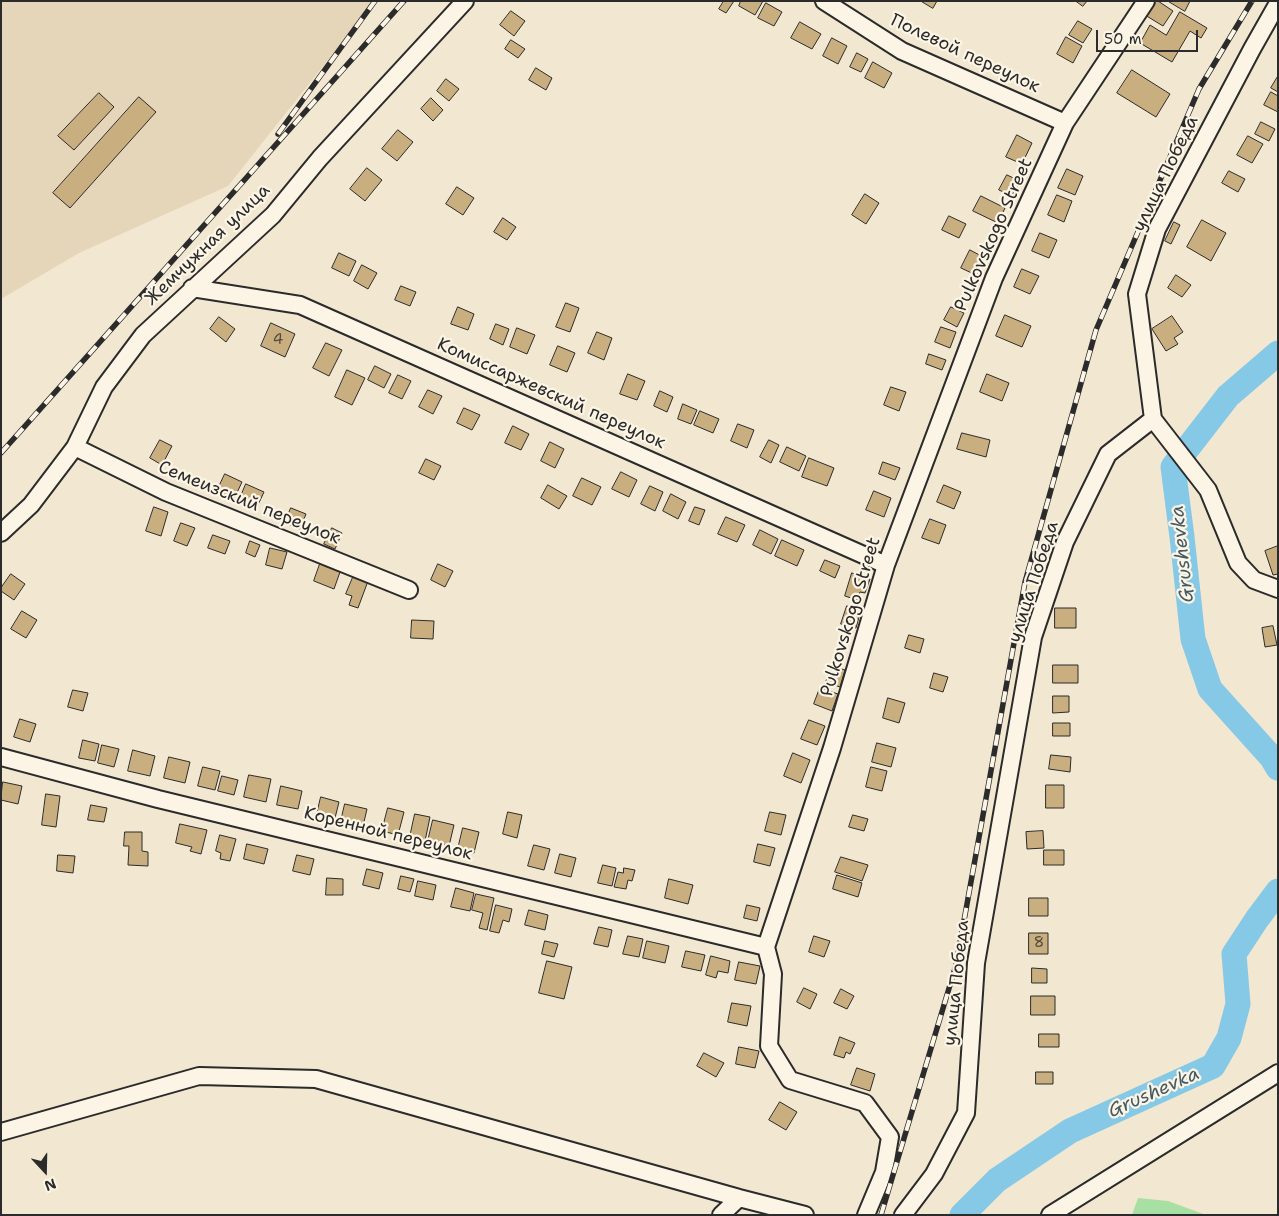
<!DOCTYPE html>
<meta charset="utf-8">
<style>
body{margin:0}
#map{position:relative;width:1279px;height:1216px;overflow:hidden;background:#f2e7d1;font-family:"Shantell Sans",sans-serif}
canvas{display:block}
.frame{position:absolute;inset:0;border:2px solid #2b2b2b;pointer-events:none}
.north{position:absolute;left:20px;top:1146px;width:50px;height:50px;-webkit-text-stroke:4px #fcf5e5;paint-order:stroke;rotate:159deg;font-size:14px;font-weight:700;line-height:20px;text-align:center;color:#2b2b2b}
.north::after{content:'';display:block;margin:auto;width:18px;height:22px;background:#2b2b2b;clip-path:polygon(50% 0,100% 100%,50% 72%,0 100%)}
.scale{position:absolute;left:1096px;top:30px;width:102px;height:22px;box-sizing:border-box;border:2px solid #2b2b2b;border-top:0;padding-left:6px;font-size:15px;line-height:18px;white-space:nowrap;color:#2b2b2b;-webkit-text-stroke:4px #fcf5e5;paint-order:stroke}
</style>
<div id="map">
<canvas width="1279" height="1216"></canvas>
<div class="frame"></div>
<div class="north">N</div>
<div class="scale">50 m</div>
</div>
<script>
const ctx = document.querySelector('canvas').getContext('2d');
ctx.lineJoin = 'round';
function fill(path, color) {
  ctx.fillStyle = color;
  ctx.fill(path, 'evenodd');
}
function trace(path, color, width, dash) {
  ctx.strokeStyle = color;
  ctx.lineWidth = width;
  ctx.lineCap = dash ? 'butt' : 'round';
  ctx.setLineDash(dash || []);
  ctx.stroke(path);
}
function write(font, color, halo, rows, align = 'center') {
  ctx.font = font + ' "Shantell Sans",sans-serif';
  ctx.lineWidth = 4.5;
  ctx.setLineDash([]);
  ctx.textBaseline = 'middle';
  ctx.strokeStyle = halo;
  ctx.fillStyle = color;
  for (const [text, x, y, turn = 0] of rows) {
    ctx.save();
    ctx.translate(x, y);
    ctx.rotate((+turn || 0) * Math.PI / 180);
    ctx.textAlign = isNaN(turn) ? turn : align;
    if (halo) ctx.strokeText(text, 0, 0);
    ctx.fillText(text, 0, 0);
    ctx.restore();
  }
}
const built = new Path2D(`
 M1,1H375L228,186L79,253L1,299Z`);
const green = new Path2D(`
 M1138,1198L1168,1201L1206,1215H1132Z`);
const river = new Path2D(`
 M1278,353L1228,396L1173,467L1182,537L1193,639L1210,689L1272,758L1278,768
 M962,1215L997,1180L1070,1131L1213,1066L1229,1038L1238,1004L1234,954L1257,919L1278,891`);
const building = new Path2D(`
 M724,1H734L726,13L719,9Z
 M741,1H763L755,15L739,6Z
 M921,1H937L933,8Z
 M1076,1H1087L1083,6Z
 M1154,1H1158L1173,11L1163,26L1145,15Z
 M1168,1H1190L1185,11Z
 M766,3L782,12L774,26L758,18Z
 M511,11L525,21L514,36L500,25Z
 M1180,12L1207,28L1201,38L1190,31L1172,62L1140,43L1150,25L1166,35Z
 M1078,21L1092,29L1083,43L1069,35Z
 M800,22L821,34L812,49L791,38Z
 M1066,37L1082,46L1073,63L1057,54Z
 M832,38L847,46L838,64L823,56Z
 M511,40L525,49L518,58L505,49Z
 M857,53L868,59L861,72L850,67Z
 M873,62L892,73L884,88L865,78Z
 M536,68L552,78L546,90L529,80Z
 M1132,70L1170,94L1156,117L1117,93Z
 M1278,76V92L1271,88Z
 M446,79L459,89L449,101L437,91Z
 M1271,92L1278,96V112L1264,105Z
 M99,93L114,107L74,150L58,136Z
 M139,97L156,112L70,208L53,193Z
 M431,98L443,110L433,121L421,109Z
 M1261,122L1275,129L1269,141L1255,134Z
 M398,130L413,142L397,161L382,149Z
 M1017,135L1032,143L1022,164L1006,157Z
 M1248,136L1263,144L1252,163L1237,155Z
 M367,168L382,180L365,201L350,189Z
 M1067,169L1083,176L1075,195L1058,188Z
 M1229,171L1245,179L1238,192L1222,183Z
 M1007,175L1020,181L1012,196L999,190Z
 M457,187L474,198L463,215L446,204Z
 M865,194L879,203L866,224L852,215Z
 M1057,195L1072,201L1064,222L1048,215Z
 M981,196L1005,208L998,223L973,211Z
 M949,216L966,224L959,238L942,230Z
 M503,218L516,227L507,240L494,232Z
 M1202,220L1226,233L1211,261L1187,247Z
 M1174,222L1180,225L1171,244L1165,241Z
 M1040,233L1057,240L1049,258L1032,251Z
 M970,250L987,259L978,276L961,268Z
 M339,253L356,261L349,276L332,268Z
 M362,265L377,273L368,289L354,281Z
 M1022,269L1039,276L1030,294L1014,287Z
 M1176,275L1191,285L1182,297L1168,288Z
 M401,286L416,292L410,306L395,300Z
 M566,303L579,308L570,332L556,327Z
 M458,307L474,314L468,330L451,324Z
 M951,307L964,313L957,327L944,320Z
 M1005,315L1031,326L1022,347L996,336Z
 M1172,316L1183,332L1174,338L1178,344L1166,351L1152,329Z
 M219,317L235,329L226,342L210,329Z
 M271,323L295,334L285,357L261,346Z
 M496,324L509,329L503,345L490,339Z
 M941,327L956,332L950,348L935,342Z
 M517,328L535,335L527,354L510,347Z
 M597,332L612,338L604,360L588,353Z
 M326,343L342,350L329,376L313,368Z
 M558,346L575,353L567,372L550,365Z
 M929,354L946,360L942,370L926,364Z
 M375,366L391,374L384,388L368,380Z
 M347,370L365,378L352,405L335,397Z
 M628,374L645,381L637,400L620,394Z
 M987,374L1009,383L1002,401L980,392Z
 M398,375L411,381L402,399L389,393Z
 M891,387L906,392L899,411L884,405Z
 M428,390L442,396L433,414L419,407Z
 M660,391L673,397L667,412L654,406Z
 M683,404L697,410L691,424L678,419Z
 M464,408L480,415L472,430L457,423Z
 M700,411L719,419L713,433L694,425Z
 M738,424L754,430L747,448L731,441Z
 M513,426L529,434L521,450L505,443Z
 M962,433L990,440L986,457L957,449Z
 M160,440L172,446L162,465L150,458Z
 M769,440L779,445L771,463L760,457Z
 M550,442L564,449L555,468L541,461Z
 M787,447L806,456L799,471L780,462Z
 M809,458L834,468L827,486L802,477Z
 M426,459L441,466L434,480L419,473Z
 M883,462L900,468L895,480L879,474Z
 M621,472L637,480L629,497L612,489Z
 M225,474L242,482L234,499L217,491Z
 M582,478L601,487L592,505L573,496Z
 M246,484L264,492L256,509L239,501Z
 M548,485L567,496L559,509L541,498Z
 M944,485L961,492L954,509L937,502Z
 M650,486L663,492L655,511L641,504Z
 M874,491L891,498L884,517L866,510Z
 M671,494L686,502L678,519L663,511Z
 M154,507L168,512L161,536L146,531Z
 M695,507L705,510L699,525L689,521Z
 M291,508L306,514L300,529L285,523Z
 M726,517L745,525L737,542L718,534Z
 M930,519L946,525L939,544L922,538Z
 M181,523L195,528L187,546L174,541Z
 M332,528L342,533L335,549L324,544Z
 M760,530L778,539L771,554L753,545Z
 M213,535L230,541L225,554L208,548Z
 M782,540L804,550L797,566L775,556Z
 M250,541L260,545L255,557L246,553Z
 M1278,546V574L1273,575L1265,551Z
 M270,548L287,552L282,569L266,565Z
 M825,560L840,566L835,578L820,571Z
 M320,564L340,572L334,589L314,581Z
 M438,564L453,571L445,587L431,580Z
 M852,573L870,579L865,593L860,592L857,600L845,596Z
 M11,574L25,584L14,600L1,591V588Z
 M354,575L368,581L358,608L349,605L352,596L346,594Z
 M847,606L861,610L856,628L841,624Z
 M1055,608H1076V628H1055Z
 M22,611L37,620L26,638L11,629Z
 M412,620L434,621L433,639L411,638Z
 M1273,626L1277,645L1265,647L1262,628Z
 M909,635L924,639L920,653L905,648Z
 M1053,665H1078V683H1053Z
 M832,666L845,670L840,687L826,682Z
 M934,673L948,677L943,692L930,688Z
 M820,688L838,694L832,711L814,704Z
 M73,690L88,693L83,711L68,707Z
 M1053,696H1069V712L1053,713Z
 M888,698L905,703L899,723L883,718Z
 M20,719L36,724L30,742L14,737Z
 M809,720L825,726L817,745L801,739Z
 M1053,723H1070V736H1053Z
 M83,740L99,744L95,761L79,758Z
 M877,743L896,748L891,767L872,762Z
 M102,745L119,749L114,767L98,763Z
 M133,750L155,756L150,776L128,771Z
 M793,753L810,760L801,783L784,776Z
 M1051,755L1071,757L1070,772L1049,769Z
 M169,757L190,762L185,783L164,778Z
 M203,767L220,771L215,790L198,786Z
 M871,767L887,771L882,791L866,787Z
 M249,775L271,779L266,802L244,797Z
 M222,776L238,780L234,795L218,791Z
 M3,782L22,786L18,804L1,800Z
 M1046,785H1064V808H1046Z
 M281,786L302,791L298,809L277,805Z
 M46,794L60,796L56,827L42,825Z
 M321,797L339,802L335,818L317,814Z
 M345,804L367,809L363,826L341,821Z
 M91,805L107,808L104,822L88,820Z
 M388,808L404,812L398,835L382,831Z
 M508,812L522,815L517,838L503,834Z
 M770,812L786,815L781,835L765,831Z
 M415,814L430,817L425,841L410,837Z
 M853,815L868,819L864,831L849,827Z
 M433,820L454,825L449,846L428,841Z
 M180,824L207,830L201,854L190,851L192,847L176,843Z
 M463,828L479,832L474,853L458,849Z
 M1043,831L1044,848L1027,849L1026,832Z
 M125,832H142V851L148,852V866L128,865L129,846H124Z
 M220,835L236,839L230,861L220,859L221,853L216,851Z
 M247,844L268,849L264,864L244,859Z
 M758,844L775,848L770,866L754,862Z
 M534,845L550,849L544,870L528,866Z
 M1044,850H1064V865H1044Z
 M560,854L576,858L571,877L555,873Z
 M58,855L75,856L73,873L57,871Z
 M297,855L314,859L310,875L293,871Z
 M841,857L868,865L862,881L835,872Z
 M603,865L616,868L612,886L598,883Z
 M624,868L635,870L632,881L628,880L626,889L614,887L618,872L623,873Z
 M367,869L383,873L379,889L363,885Z
 M837,875L862,883L858,897L833,889Z
 M401,876L414,879L410,892L398,889Z
 M327,878L343,879V895H326Z
 M669,879L693,885L688,904L665,898Z
 M418,881L436,885L433,900L415,896Z
 M456,888L474,893L470,911L451,907Z
 M476,894L494,898L487,930L479,928L483,913L472,910Z
 M1029,898H1048V916H1029Z
 M496,905L512,909L509,922L503,920L499,933L490,931Z
 M747,905L760,908L757,921L744,918Z
 M529,910L548,915L545,930L525,925Z
 M599,927L612,930L608,947L594,944Z
 M1029,933H1048V954H1029Z
 M628,936L643,939L639,957L623,954Z
 M814,936L830,941L824,957L809,952Z
 M545,941L558,944L554,957L542,954Z
 M647,941L669,946L665,963L643,958Z
 M686,951L705,955L701,971L682,967Z
 M711,956L730,961L728,973L718,971L716,978L706,975Z
 M547,961L572,967L564,999L539,993Z
 M739,962L760,966L756,984L735,980Z
 M1032,968L1047,969V983H1032Z
 M804,988L817,994L810,1009L797,1002Z
 M841,989L854,996L847,1009L834,1003Z
 M1031,996H1055V1015H1031Z
 M732,1003L751,1006L747,1026L728,1022Z
 M1039,1034H1059V1047H1039Z
 M840,1037L855,1043L850,1054L846,1052L844,1058L834,1055Z
 M739,1047L759,1051L755,1068L736,1064Z
 M704,1053L724,1063L716,1077L697,1066Z
 M857,1068L875,1074L870,1091L851,1085Z
 M1036,1072H1053V1084H1036Z
 M780,1102L797,1112L786,1130L769,1120Z`);
const street = new Path2D(`
 M824,1L902,51L1065,123
 M192,288L300,305L886,565
 M1153,419L1208,490L1238,563L1254,580L1278,589
 M75,447L166,492L409,590
 M1,533L31,505L75,447L104,387L143,335L273,215L320,158L465,1
 M1,757L158,799L766,947
 M1,1132L199,1076L316,1079L739,1198L805,1215
 M721,1215L739,1198
 M866,1215L884,1172L890,1137L865,1103L790,1080L769,1046L773,974L766,947L832,748L886,565L994,278L1065,123L1146,1
 M903,1215L934,1174L966,1113L976,963L1033,637L1065,542L1108,454L1153,419L1137,294L1157,229L1252,49L1278,3
 M1050,1215L1278,1073`);
const rail = new Path2D(`
 M278,134L375,1
 M1,453L404,1
 M881,1215L956,965L1025,582L1096,330L1199,89L1252,1`);
const numberNames = [
 ["4",278,340],
 ["8",1039,943]
];
const streetNames = [
 ["Полевой переулок",965,54,25],
 ["улица Победа",1166,174,-64],
 ["Pulkovskogo Street",994,235,-66],
 ["Жемчужная улица",208,245,-44],
 ["Комиссаржевский переулок",551,394,24],
 ["Семеизский переулок",249,503,22],
 ["улица Победа",1034,582,-72],
 ["Pulkovskogo Street",851,617,-73],
 ["Коренной переулок",388,834,14],
 ["улица Победа",957,983,-84]
];
const waterNames = [
 ["Grushevka",1183,554,-96],
 ["Grushevka",1154,1093,-24]
];
fill(built, '#e6d6b9');
fill(green, '#a8dfa3');
trace(river, '#86c9e7', 25);
fill(building, '#c9af80');
trace(building, '#2b2b2b', 1);
trace(street, '#2b2b2b', 20);
trace(street, '#fcf5e5', 16);
trace(rail, '#2b2b2b', 5.5);
trace(rail, '#fcf5e5', 4, [11]);
write('15px', '#524c40', null, numberNames);
write('18px', '#2b2b2b', '#fcf5e5', streetNames);
write('italic 19px', '#465a63', '#fcf5e5', waterNames);
</script>
